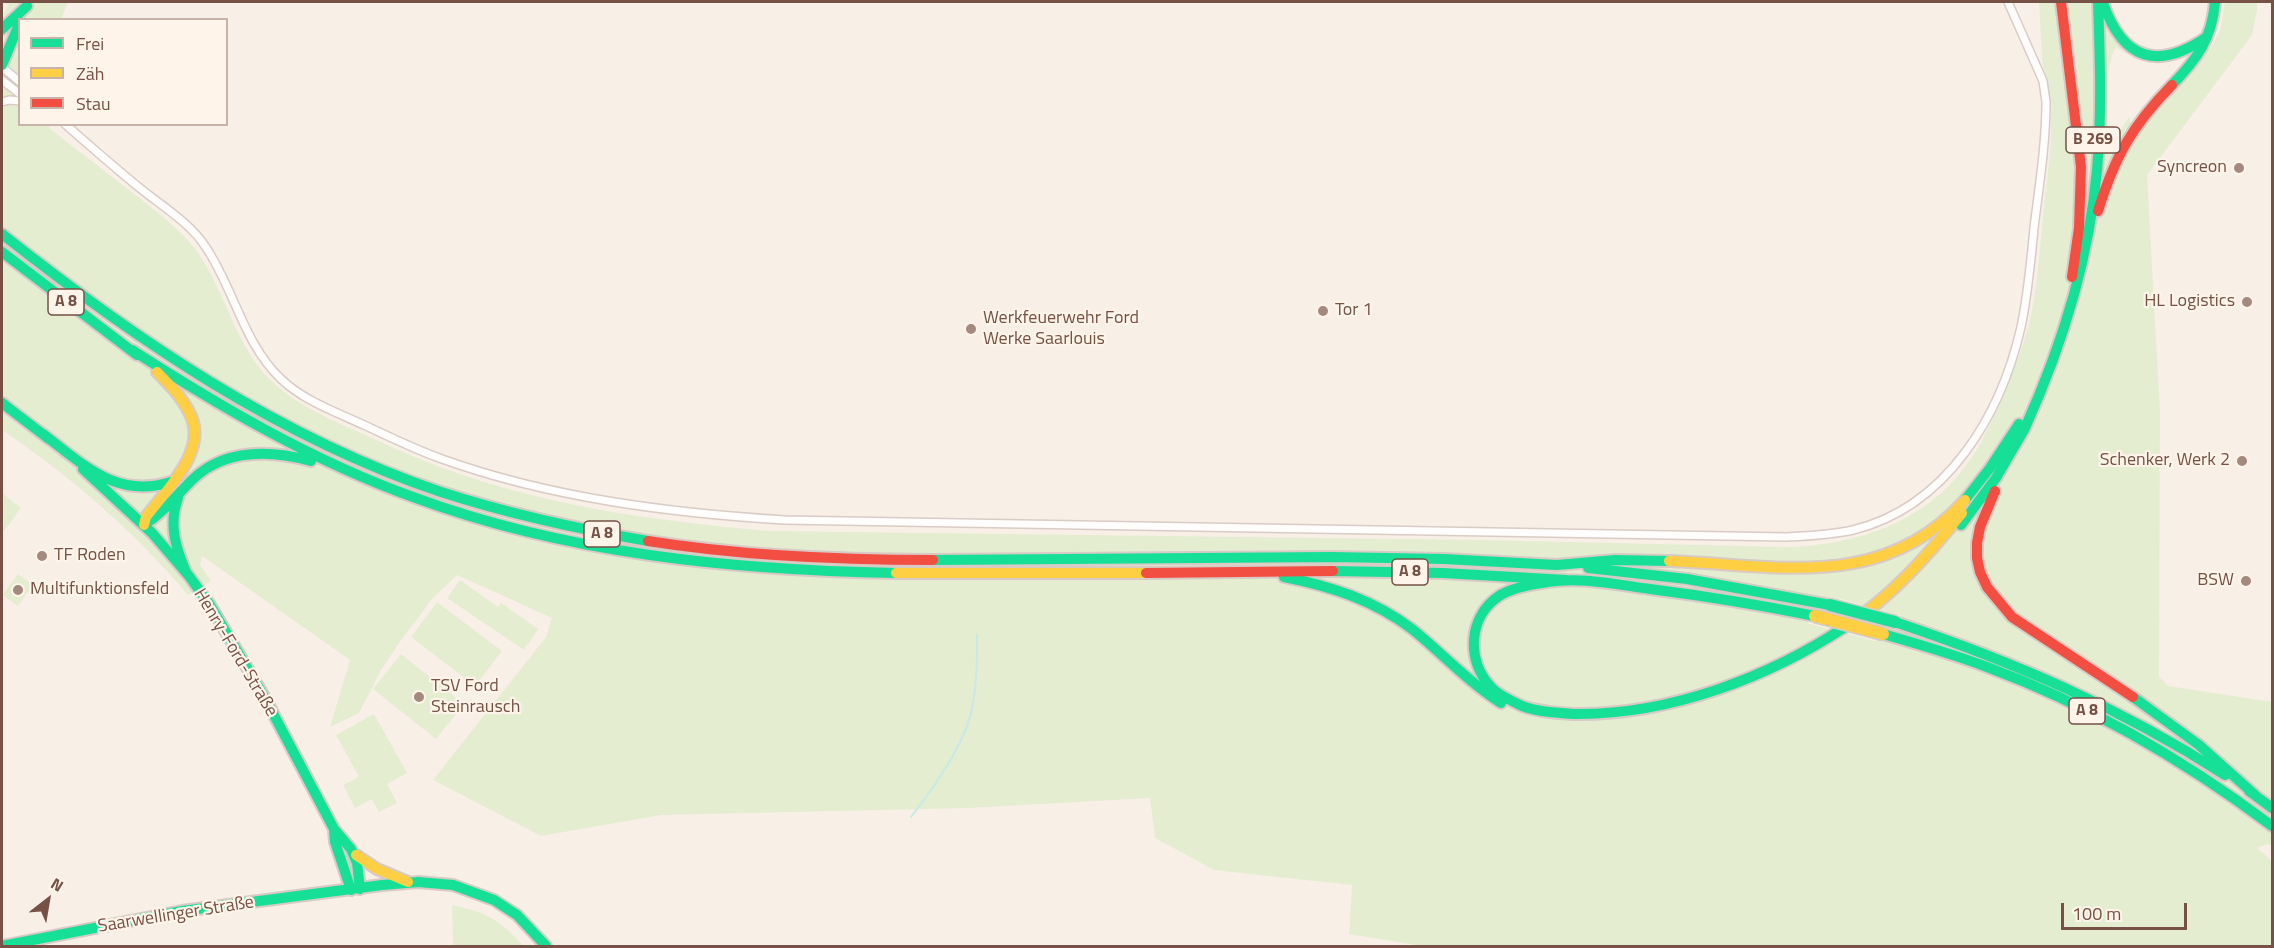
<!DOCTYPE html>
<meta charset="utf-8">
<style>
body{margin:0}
#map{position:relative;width:2274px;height:948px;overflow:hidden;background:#f8efe7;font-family:"Titillium Web",sans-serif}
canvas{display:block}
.frame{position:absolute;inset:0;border:3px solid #765246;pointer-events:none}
.legend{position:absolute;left:18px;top:18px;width:210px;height:108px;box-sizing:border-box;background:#fff4e9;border:2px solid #c8b3a8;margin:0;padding:8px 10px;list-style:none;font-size:18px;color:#765246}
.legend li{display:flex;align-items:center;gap:12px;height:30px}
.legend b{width:30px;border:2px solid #c8b3a8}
.north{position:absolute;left:18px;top:870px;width:60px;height:60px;-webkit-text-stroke:4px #fff4e9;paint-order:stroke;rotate:31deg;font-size:16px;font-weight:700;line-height:24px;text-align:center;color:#765246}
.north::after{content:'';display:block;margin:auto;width:21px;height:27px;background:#765246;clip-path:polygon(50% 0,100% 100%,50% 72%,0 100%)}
.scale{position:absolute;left:2061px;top:903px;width:126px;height:27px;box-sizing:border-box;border:3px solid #765246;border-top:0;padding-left:8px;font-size:18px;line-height:21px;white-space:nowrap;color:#765246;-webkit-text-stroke:4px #fff4e9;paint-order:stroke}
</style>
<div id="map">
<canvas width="2274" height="948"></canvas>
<div class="frame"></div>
<ul class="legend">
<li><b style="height:8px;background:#16e098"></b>Frei</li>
<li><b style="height:8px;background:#ffcf43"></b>Zäh</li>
<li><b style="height:8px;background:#f24e42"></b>Stau</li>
</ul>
<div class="north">N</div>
<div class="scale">100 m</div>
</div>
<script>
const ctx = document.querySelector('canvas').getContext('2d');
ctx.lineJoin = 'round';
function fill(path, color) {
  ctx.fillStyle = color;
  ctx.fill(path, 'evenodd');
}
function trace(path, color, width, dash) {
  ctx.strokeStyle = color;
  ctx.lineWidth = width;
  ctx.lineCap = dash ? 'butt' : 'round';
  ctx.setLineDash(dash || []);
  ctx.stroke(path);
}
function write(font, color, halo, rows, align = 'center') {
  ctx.font = font + ' "Titillium Web",sans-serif';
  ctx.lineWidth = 4.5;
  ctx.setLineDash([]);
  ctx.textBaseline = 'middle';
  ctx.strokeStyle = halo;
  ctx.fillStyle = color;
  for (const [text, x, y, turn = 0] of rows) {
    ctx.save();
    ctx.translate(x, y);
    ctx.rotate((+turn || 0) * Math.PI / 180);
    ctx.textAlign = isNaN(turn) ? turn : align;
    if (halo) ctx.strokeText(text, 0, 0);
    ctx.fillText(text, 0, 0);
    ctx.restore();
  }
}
const green = new Path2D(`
 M5,2H68L61,19L20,20V124L51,125L49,128C80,152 111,176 142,200C162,216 183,232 198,253C224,290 234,338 263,372C289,402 327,418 363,434C396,449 429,464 463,475C562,509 667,522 770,531L1482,540L1788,547C1856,545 1926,522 1967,464C1982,444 1993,419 2003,396C2015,368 2026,340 2032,310C2038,278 2040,246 2043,215C2047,175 2059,111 2043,75L2039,2H2111C2114,27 2129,44 2154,49L2153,63L2125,53L2116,47C2104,63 2109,115 2107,137L2108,142L2116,137L2129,117L2136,137L2210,48L2220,31L2225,2H2257V10L2252,35L2147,175L2160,412L2159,676L2168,686L2272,702V846L2267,844L2257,848L2272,861V946H1422L1349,934L1352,885L1214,870L1155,838L1150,798L968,808L661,815L541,836L433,780L546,637L552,618L457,575L433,598L399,643L381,670L359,713L330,727L350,660L202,556L200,565L211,581L188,595C135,532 70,476 2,430V17L8,5ZM1841,599L1902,616L1875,641L1807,623Z
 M2,493L21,508L2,534Z
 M18,574L33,585L18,606L2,595Z
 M460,580L498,607L501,603L538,629L524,650L447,598Z
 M437,602L502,651L475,686L411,637Z
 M401,654L464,704L436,739L373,689Z
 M374,714L407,773L387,784L397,803L379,812L372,799L355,808L343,785L359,777L336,735Z
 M452,905C486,912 501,920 523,946H453Z`);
const stream = new Path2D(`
 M911,817C933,789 965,743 972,709C977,684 977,660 977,635`);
const street = new Path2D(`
 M2,67L20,82
 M2,80L20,94
 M2,102L9,100L20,101
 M65,124C90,146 115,168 141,189C162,206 190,223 205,246C234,288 243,343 281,379C304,401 336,412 364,425C390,437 416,450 442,459C551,498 670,513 785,520L1786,537C1808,536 1831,535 1853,530C1947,507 2001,415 2021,327C2028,294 2031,261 2034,228C2039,187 2046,144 2046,102L2043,81L2008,2`);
const fast = new Path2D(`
 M2103,3C2123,60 2157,71 2207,37
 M2,29L27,6
 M2,65L20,22
 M2172,85C2197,59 2212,39 2215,2
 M2,234C136,340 278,437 441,492C509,514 578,529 648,541
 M2,252L137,355
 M132,350C221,407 313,461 413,497C567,554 733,570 896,573
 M2,403L49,439
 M2025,428C2062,346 2089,261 2097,170C2102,114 2100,58 2098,2
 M43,434C84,465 116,499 171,482
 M83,469L152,533L189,576L210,605L266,700L334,829L351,849L357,863L360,889
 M178,498C168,525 176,549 187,574
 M1965,500L1990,468L2019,424
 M144,525C163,513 176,496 192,480C225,448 270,450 311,461
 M1961,525L1996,478L2024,430
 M933,560L1331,557L1444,559L1557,565L1615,560L1669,561
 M1588,568L1687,579L1830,605
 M1333,571L1443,573L1566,580
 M1284,577C1330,586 1374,600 1412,629C1442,653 1468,682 1501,703
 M1815,616C1760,605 1705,596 1650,589C1613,584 1578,576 1542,583C1528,585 1511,588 1499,596C1468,617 1466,661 1491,687C1498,695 1512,701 1522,706C1538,712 1558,713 1575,714C1670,715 1770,677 1848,625
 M1895,622C2014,662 2119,707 2225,775
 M1883,634C1918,644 1953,654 1987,667C2090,705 2184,760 2272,826
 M2133,697L2199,745L2255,795
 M2249,791L2272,808
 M334,829L335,842L351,890
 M2,946L182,911L382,885L418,882L453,885L494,900L517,915L546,946`);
const slow = new Path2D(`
 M144,525L146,517C167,489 210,449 189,412C181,396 169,384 157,372
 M1669,561C1777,565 1884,592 1965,500
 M896,573H1146
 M1848,625C1893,595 1928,555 1962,513
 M356,855L377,869L408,882`);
const jam = new Path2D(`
 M2061,2L2081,167L2079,228L2072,277
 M2098,211C2115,156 2132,126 2172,85
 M1995,491L1980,527L1977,543V558L1980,572L1987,587L2012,617L2133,697
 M648,541C742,556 838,560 933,560
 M1146,573L1333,571`);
const fastBridge = new Path2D(`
 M1830,605L1895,622`);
const slowBridge = new Path2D(`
 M1815,616L1883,634`);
const markers = [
 [2239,168,6,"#a4897e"],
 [2247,302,6,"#a4897e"],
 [1323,311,6,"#a4897e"],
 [971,329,6,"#a4897e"],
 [2242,461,6,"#a4897e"],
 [42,556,6,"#a4897e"],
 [2246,581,6,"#a4897e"],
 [18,590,6,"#a4897e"],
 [419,697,6,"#a4897e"]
];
const shields = [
 [2093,140,54],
 [66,302,36],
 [602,534,36],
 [1410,572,36],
 [2087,711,36]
];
const shieldNames = [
 ["B 269",2093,140],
 ["A 8",66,302],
 ["A 8",602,534],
 ["A 8",1410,572],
 ["A 8",2087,711]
];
const poiNames = [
 ["Syncreon",2227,168,"right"],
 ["HL Logistics",2235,302,"right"],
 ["Tor 1",1335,311],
 ["Werkfeuerwehr Ford",983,319],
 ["Werke Saarlouis",983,340],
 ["Schenker, Werk 2",2230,461,"right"],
 ["TF Roden",54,556],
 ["BSW",2234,581,"right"],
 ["Multifunktionsfeld",30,590],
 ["TSV Ford",431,687],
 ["Steinrausch",431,708]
];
const streetNames = [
 ["Henry-Ford-Straße",235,653,59],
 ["Saarwellinger Straße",176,915,-9]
];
fill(green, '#e5edd1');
trace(stream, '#c9e9e8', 2);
trace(street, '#d9ccc6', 10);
trace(fast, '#d8cac4', 14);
trace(slow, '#d8cac4', 14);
trace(jam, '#d8cac4', 14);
trace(street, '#fefdfb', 7);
trace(fast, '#16e098', 10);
trace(slow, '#ffcf43', 10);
trace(jam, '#f24e42', 10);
trace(fastBridge, '#d6cac3', 15, []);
trace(slowBridge, '#d6cac3', 15, []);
trace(fastBridge, '#16e098', 12);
trace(slowBridge, '#ffcf43', 12);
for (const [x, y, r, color] of markers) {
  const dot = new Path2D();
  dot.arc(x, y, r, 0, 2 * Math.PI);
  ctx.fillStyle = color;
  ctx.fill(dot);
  trace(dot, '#fff4e9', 2);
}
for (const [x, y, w] of shields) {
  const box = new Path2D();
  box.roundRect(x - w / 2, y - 13, w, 26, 4.5);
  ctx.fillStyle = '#fff4e9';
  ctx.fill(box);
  trace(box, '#765246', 1.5);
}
write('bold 16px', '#765246', null, shieldNames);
write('18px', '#765246', '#fff4e9', poiNames, 'left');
write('18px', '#765246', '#fff4e9', streetNames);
</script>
